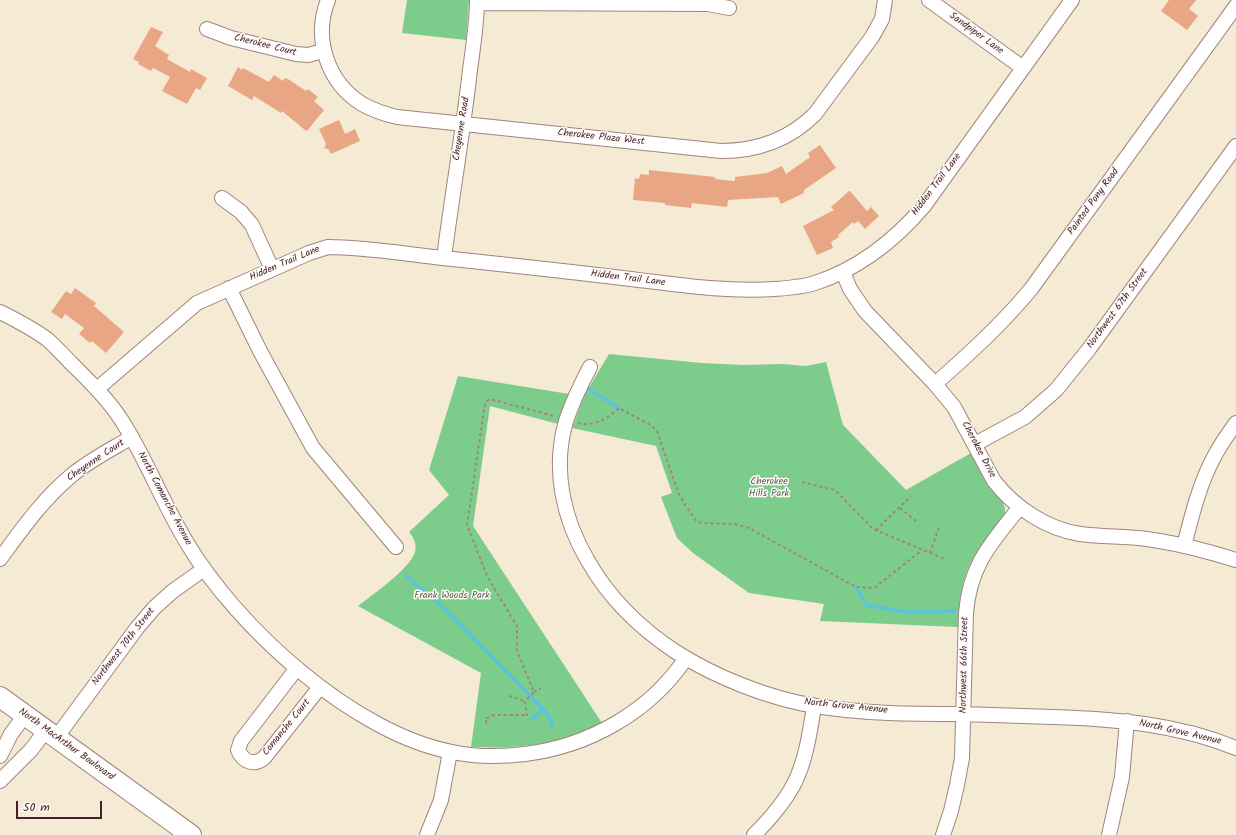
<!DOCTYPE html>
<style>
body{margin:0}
#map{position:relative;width:1236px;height:835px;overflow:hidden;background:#f5ead3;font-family:Kalam,sans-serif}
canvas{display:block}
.scale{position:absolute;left:16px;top:801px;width:86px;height:18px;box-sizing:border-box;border:2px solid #4a1f2b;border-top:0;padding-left:5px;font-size:12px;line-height:14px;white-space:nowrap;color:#4a1f2b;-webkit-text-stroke:3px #fdfcf7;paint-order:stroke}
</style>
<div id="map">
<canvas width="1236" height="835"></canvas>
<div class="scale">50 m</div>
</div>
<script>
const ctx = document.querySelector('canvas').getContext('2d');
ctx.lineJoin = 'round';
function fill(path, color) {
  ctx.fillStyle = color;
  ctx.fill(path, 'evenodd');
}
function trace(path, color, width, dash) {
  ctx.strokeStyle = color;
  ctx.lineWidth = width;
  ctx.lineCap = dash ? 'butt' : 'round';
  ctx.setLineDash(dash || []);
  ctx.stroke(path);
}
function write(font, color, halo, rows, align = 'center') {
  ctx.font = font + ' Kalam,sans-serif';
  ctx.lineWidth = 3;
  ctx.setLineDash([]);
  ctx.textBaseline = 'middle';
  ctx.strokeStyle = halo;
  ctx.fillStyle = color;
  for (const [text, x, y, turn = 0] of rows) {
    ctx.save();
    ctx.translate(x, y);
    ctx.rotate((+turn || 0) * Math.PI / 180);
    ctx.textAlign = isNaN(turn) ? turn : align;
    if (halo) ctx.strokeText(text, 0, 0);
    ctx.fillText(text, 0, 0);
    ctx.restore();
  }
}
const green = new Path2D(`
 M407,0H469L466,40L402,33Z
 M609,354L701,363L744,365L782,364L806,366L826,362L843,425L906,490L971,453L983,477L992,489L1003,503L1005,508V513C998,527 985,539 976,553C962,576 959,600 958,627L820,621L824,604L749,593L693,553L677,538L661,497L672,493L656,446L572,428L585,394Z
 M458,376L569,394L558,424L490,406L473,526L602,723C556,745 522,749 471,747L481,673L358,606C372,595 410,569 415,552C417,544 414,538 409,532L449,495L429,470Z`);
const stream = new Path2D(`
 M584,386L619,408
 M406,576L445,609L544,710L549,716L553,728
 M856,587L866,605L871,606L907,612L955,611
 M531,719L543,710`);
const building = new Path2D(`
 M1169,0H1196L1189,9L1198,16L1187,30L1161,11Z
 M151,27L163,32L155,46L169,55L167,59L190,72L191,69L207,78L200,90L196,88L187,104L162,91L170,77L153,68L151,71L138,64L139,62L133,59Z
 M238,67L242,70L243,68L269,82L274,75L283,81L285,78L288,79L306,91L308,89L318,97L314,101L324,110L307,131L305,130L282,111L281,113L254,96L252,100L228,86Z
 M339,120L345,134L355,129L360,141L331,154L328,149L324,148L326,144L319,129Z
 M820,145L836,168L804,190V193L781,204L778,197L728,200L727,207L692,203L691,208L665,205V203L633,200L635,178L639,179L640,174L649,175V170L715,177V179L735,181V177L767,173L782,166L786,174L810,157L808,153Z
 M849,191H850L867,211L871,207L879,216L865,229L858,221L854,224L853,222L838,235L839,237L831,242L833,248L817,255L803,226L834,210L831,207Z
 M75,288L96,303L94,306L124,332L106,353L92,341L90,343L79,334L84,328L65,314L62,319L51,312L66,291L71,294Z`);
const path = new Path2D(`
 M578,423C594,427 607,419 619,408L652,426L657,431L678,492L685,505L693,516L697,522L703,523L735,524L749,528L856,587L874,588L922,550
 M802,482L835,490L873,529L947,560
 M900,508L916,521
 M876,530L911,496
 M930,553L939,527
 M534,692L541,688
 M509,696L525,701
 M527,716L525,701L534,692L517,651V626L488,578L467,525L485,403L488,400H494L554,416
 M487,723L485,719L494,715H527`);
const minor = new Path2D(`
 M328,0C313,38 327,82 362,104C373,110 384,114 397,117L721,151C758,151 789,140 815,114L872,37L882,19L885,0
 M929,0L1023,68
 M477,3L708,4L729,8
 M207,29L231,38L296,54L308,55L323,51
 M222,198L241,212L252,225L272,269
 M444,258C452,195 463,133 470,70C473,47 477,23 477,0
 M843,272L850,289L865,311L935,384L954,407L994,481C1015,508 1047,529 1080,534C1103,537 1125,536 1147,539C1177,543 1207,551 1236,560
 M229,288L260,351L313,448L396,547
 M0,312C16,320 34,329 48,340C56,347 63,355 71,363C89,381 108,399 122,421C147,460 163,504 187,543C237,627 353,733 452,752C476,757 501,757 525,754C589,746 650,712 686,658
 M590,367C581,384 572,403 566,421C552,469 563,519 588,561C609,598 641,629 676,652C715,677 770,699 816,706C864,714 913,714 962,714C992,715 1022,716 1053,717C1116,719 1177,724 1236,748
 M935,384C969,354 1002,324 1031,289L1236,6
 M97,389L197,303L309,253L328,247C363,247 399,253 434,257C500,264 565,271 631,279C679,285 727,292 775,289C788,288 803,287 815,283C858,269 895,240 924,206L1072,0
 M975,444L1025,417L1056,390L1089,349L1236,146
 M1184,546C1192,515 1199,485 1214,457C1220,445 1228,434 1236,423
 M0,559C22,529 43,499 72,475C90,460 112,449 132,437
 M297,668L241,741L238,750C243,762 254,766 264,758L320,687
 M56,738L137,628L154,608L173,591L204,569
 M0,756L11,734L25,715
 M0,781L31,750L46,730
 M427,835L441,800L450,752
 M754,835C769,820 784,803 794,784C806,760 810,732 814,706
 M943,835L951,811L957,785L962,758L966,613C970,565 991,543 1020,507
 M1109,835L1122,777L1127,721`);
const secondary = new Path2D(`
 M0,697L191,835`);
const streetNames = [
 ["Sandpiper Lane",976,34,36],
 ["Cherokee Court",265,46,14],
 ["Cheyenne Road",462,129,-81],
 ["Cherokee Plaza West",601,138,6],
 ["Hidden Trail Lane",937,185,-53],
 ["Painted Pony Road",1094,202,-54],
 ["Hidden Trail Lane",285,264,-23],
 ["Hidden Trail Lane",628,279,7],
 ["Northwest 67th Street",1118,309,-54],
 ["Cherokee Drive",978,450,62],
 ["Cheyenne Court",96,461,-34],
 ["North Comanche Avenue",164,499,62],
 ["Northwest 70th Street",124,647,-52],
 ["Northwest 66th Street",965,665,-89],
 ["North Grove Avenue",846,707,6],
 ["Comanche Court",287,728,-51],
 ["North Grove Avenue",1180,733,13],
 ["North MacArthur Boulevard",66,745,36]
];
const parkNames = [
 ["Cherokee",769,482],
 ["Hills Park",769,494],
 ["Frank Woods Park",452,596]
];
fill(green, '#7ccc8c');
trace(stream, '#5cc4d9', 3.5);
fill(building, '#e9a684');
trace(minor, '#a0847f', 16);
trace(secondary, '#a0847f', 22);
trace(path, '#a0847f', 2, [3, 3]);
trace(minor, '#fff', 14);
trace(secondary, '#fff', 20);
write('10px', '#4a1f2b', '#fdfcf7', streetNames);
write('10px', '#5c5c4d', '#fdfcf7', parkNames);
</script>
